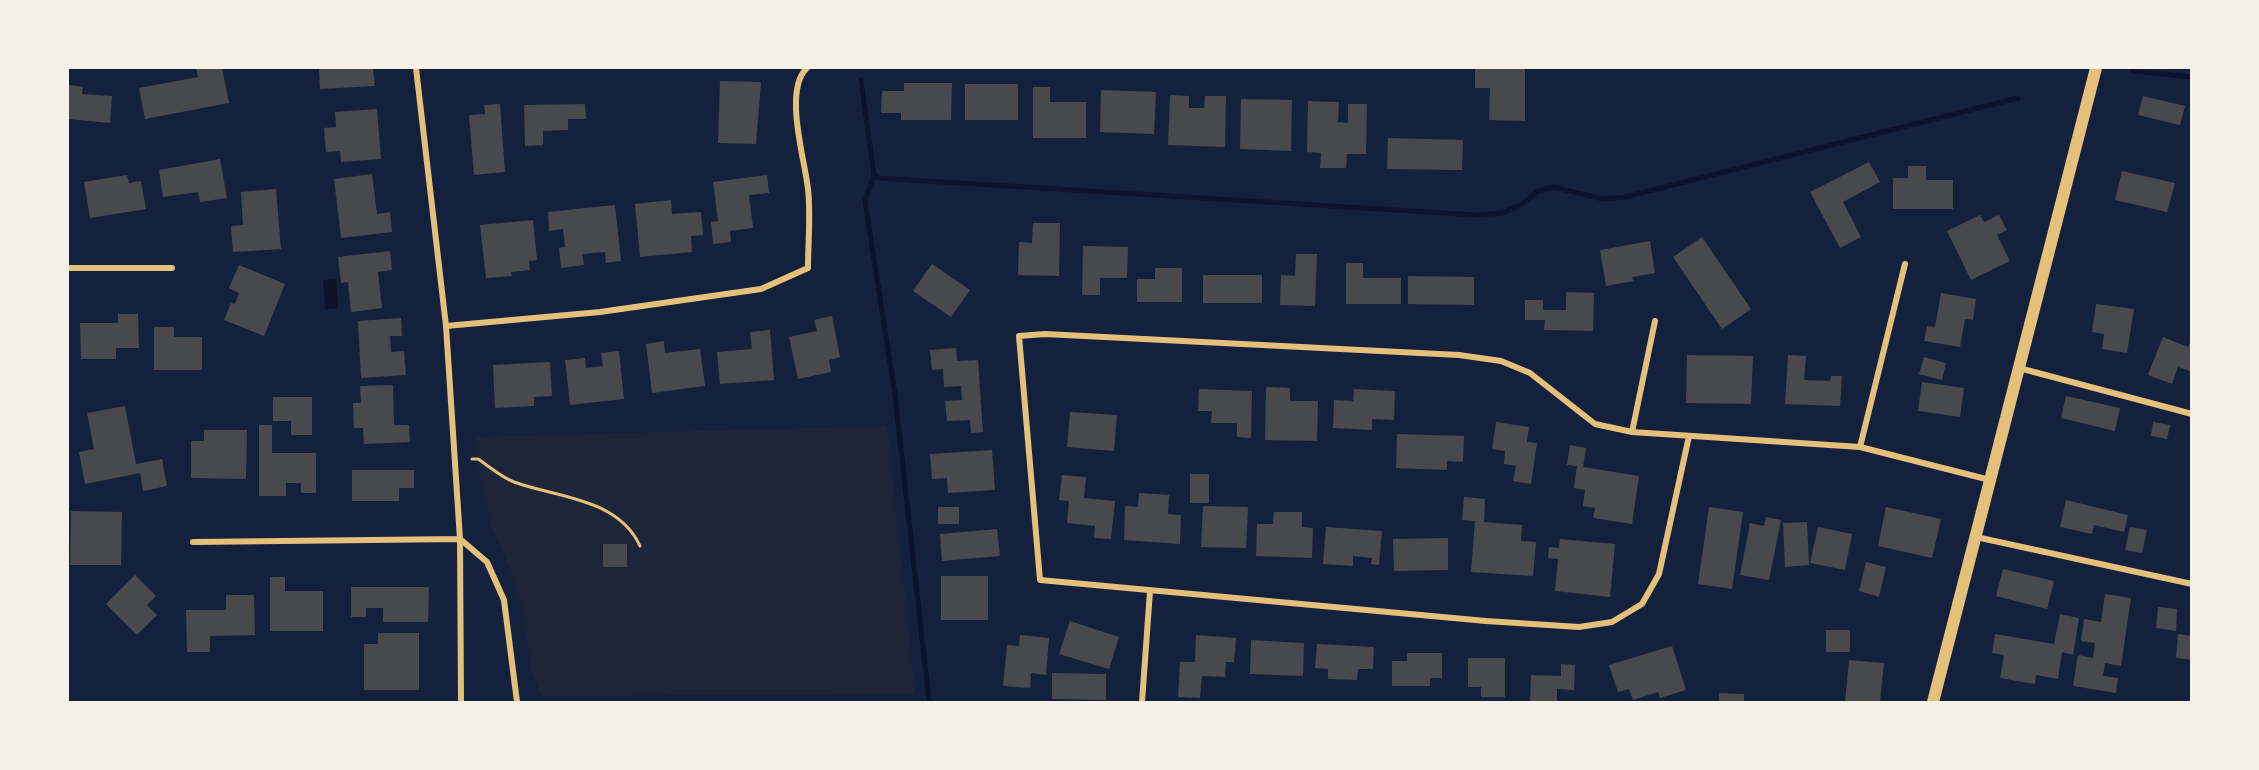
<!DOCTYPE html>
<style>
body{margin:0}
#map{position:relative;width:2259px;height:770px;overflow:hidden;background:#14213d;font-family:Arial,sans-serif}
canvas{display:block}
.frame{position:absolute;inset:0;border:69px solid #f6f1e7;pointer-events:none}
</style>
<div id="map">
<canvas width="2259" height="770"></canvas>
<div class="frame"></div>
</div>
<script>
const ctx = document.querySelector('canvas').getContext('2d');
ctx.lineJoin = 'round';
function fill(path, color) {
  ctx.fillStyle = color;
  ctx.fill(path, 'evenodd');
}
function trace(path, color, width, dash) {
  ctx.strokeStyle = color;
  ctx.lineWidth = width;
  ctx.lineCap = dash ? 'butt' : 'round';
  ctx.setLineDash(dash || []);
  ctx.stroke(path);
}
const green = new Path2D(`
 M887,426L915,694L542,696L532,674L524,614L509,567L491,524L478,467L476,437Z`);
const water = new Path2D(`
 M336,279L338,308L325,309L323,280Z`);
const stream = new Path2D(`
 M2132,71L2192,77
 M861,80L874,175L879,178L1476,215L1503,213L1522,204L1538,191L1553,187L1603,199L1625,197L2018,98
 M874,175L865,201L895,395L929,701`);
const building = new Path2D(`
 M196,68H222L229,103L145,119L139,88L198,77Z
 M319,68H373L375,86L320,89Z
 M1475,68H1525V121L1489,120L1490,88H1475Z
 M720,81L761,82L756,144L718,143Z
 M904,83H952L951,120H901V113H881L882,91H904Z
 M965,84H1018V120H965Z
 M68,85L83,87L82,94L112,96L110,123L68,119Z
 M1033,87H1050V102H1086V138H1033Z
 M1101,90L1156,92L1154,134L1100,132Z
 M1170,95L1189,96V108H1204L1205,96H1226L1225,147L1168,145Z
 M2143,96L2185,106L2180,125L2138,115Z
 M1241,99L1292,100L1291,151L1240,149Z
 M1308,101L1339,102L1338,122L1348,123V104H1367L1366,154H1347L1346,168H1320L1321,153L1307,152Z
 M500,104L505,172L474,175L469,115L485,114L484,105Z
 M585,104L586,119H568V130L543,131V145L525,146L524,105Z
 M377,109L381,159L341,162L340,151L326,152L324,128L336,127L335,112Z
 M1388,138L1463,140L1462,170L1387,169Z
 M220,159L227,198L200,202L198,192L163,197L159,170Z
 M1869,162L1880,182L1843,202L1861,237L1840,248L1810,192Z
 M1908,166H1926V180H1953V209H1893V178H1908Z
 M2122,171L2175,183L2167,212L2115,200Z
 M372,174L377,214L390,212L392,232L341,238L334,179Z
 M127,175L129,183L141,181L146,209L90,218L84,182Z
 M767,175L769,193L749,195L753,228L730,231L731,242L713,244L711,222L718,221L713,182Z
 M276,189L281,249L233,252L231,226L243,225L241,192Z
 M671,200L672,214L701,212L703,235L691,236L692,252L640,257L635,204Z
 M615,205L621,261L606,263L605,252L582,254L584,265L561,268L559,248L565,247L563,229L549,231L548,212Z
 M1980,215L1984,222L1999,215L2007,230L1997,235L2010,261L1971,280L1947,231Z
 M533,220L537,260L529,261L530,270L511,272L512,276L486,278L480,225Z
 M1033,223H1060L1059,276L1018,275L1019,242L1032,243Z
 M1702,237L1751,309L1722,329L1673,257Z
 M1650,241L1655,273L1632,277L1633,281L1606,286L1600,250Z
 M1083,246L1128,247L1127,278H1100V295H1082Z
 M390,251L392,270L378,272L382,308L351,312L348,282L341,283L338,257Z
 M1296,254H1317L1315,306L1280,305L1281,275L1295,276Z
 M1346,263H1363V278H1401V304H1346Z
 M932,264L970,290L951,317L913,291Z
 M239,265L285,284L264,336L224,320L231,303L235,304L239,293L229,288Z
 M1155,268H1182V302H1137V279H1155Z
 M1203,275H1262V303H1203Z
 M1408,276L1474,277V305L1408,304Z
 M1566,292L1594,293L1593,331L1544,330L1545,320H1525V300H1543V310H1566Z
 M1941,293L1976,299L1973,320L1965,319L1960,347L1924,341L1927,326L1935,327Z
 M2096,304L2134,309L2127,353L2102,349L2104,334L2092,332Z
 M118,314H138L139,348H116V359H81L80,323H118Z
 M832,316L840,357L829,360L831,372L798,379L789,337L817,331L814,320Z
 M401,318L402,336H390L391,352L404,351L406,375L361,378L358,321Z
 M154,327H174V337H202V370H154Z
 M770,330L774,380L720,384L717,352L752,349L750,332Z
 M2163,337L2188,347L2192,338V372L2178,367L2172,384L2148,375Z
 M664,341L665,353L700,349L705,386L652,393L646,344Z
 M956,348L957,361L978,360L983,432L971,433L970,420L947,421L945,401L962,400L961,386L944,387L943,369L932,370L930,350Z
 M619,351L624,399L570,405L565,360L585,358L586,368L603,366L601,353Z
 M1687,355L1753,356L1751,404L1686,403Z
 M1788,355L1806,356L1804,380L1830,381L1831,376H1842L1840,406L1785,404Z
 M1924,357L1946,363L1942,380L1919,374Z
 M550,362L552,396L534,397V406L495,408L493,365Z
 M1922,382L1964,388L1960,417L1918,411Z
 M393,385L394,425H409L410,442L364,444L363,428H354L353,403H361L360,386Z
 M1266,387L1290,388V401H1318L1317,441L1265,440Z
 M1199,389L1252,391L1251,438L1237,437V423H1211L1212,411H1198Z
 M1354,389L1395,391L1394,420L1372,419V430L1333,428L1334,400L1353,401Z
 M2066,396L2120,408L2115,431L2061,418Z
 M273,397H312V435H291V421H273Z
 M125,406L136,464L162,459L167,486L143,491L140,473L85,484L79,452L94,449L87,413Z
 M1070,412L1117,415L1114,451L1067,447Z
 M1496,422L1529,427L1527,442L1537,443L1531,484L1513,481L1516,466L1504,464L1505,451L1492,449Z
 M2153,422L2170,425L2167,439L2151,436Z
 M259,425H272V453H316V493H301V483H286V496H259Z
 M204,430H247L246,479L191,478V441H204Z
 M1397,434L1464,436L1463,462L1447,461V470L1396,468Z
 M1570,445L1586,448L1583,467L1639,476L1632,524L1593,518L1595,508L1583,506L1585,490L1574,488L1577,466L1567,465Z
 M992,450L995,490L948,493L947,478L932,479L930,454Z
 M352,470H414V488H399V501H352Z
 M1190,474H1209V503H1190Z
 M1062,475L1086,477L1084,498L1115,501L1111,539L1094,538L1095,526L1067,523L1069,501L1059,500Z
 M1139,493L1169,495L1168,514L1181,515L1180,544L1124,540L1125,506L1138,507Z
 M1464,497L1485,499L1484,522L1522,525L1521,541L1536,542L1533,576L1471,572L1475,521L1462,520Z
 M2066,500L2128,515L2124,532L2094,525L2092,534L2060,527Z
 M1203,506L1248,507L1246,548L1201,547Z
 M938,507H959V524H938Z
 M1709,507L1743,512L1732,589L1698,584Z
 M1886,507L1941,519L1932,558L1878,546Z
 M71,511L122,512L121,565H70Z
 M1274,512H1302V527L1313,528L1312,558L1256,556L1257,524H1273Z
 M1766,517L1781,520L1769,580L1740,575L1750,523L1764,526Z
 M1807,522L1809,565L1785,567L1783,523Z
 M1326,527L1382,531L1379,565L1371,564L1372,558L1353,556V566L1323,564Z
 M1818,527L1852,534L1845,570L1810,563Z
 M2130,527L2147,530L2142,553L2125,550Z
 M997,529L1000,556L942,561L940,534Z
 M1448,538V570L1394,571L1393,539Z
 M1560,539L1615,544L1610,597L1555,591L1558,559L1548,558L1549,547L1559,548Z
 M603,544H627V567H603Z
 M1866,562L1886,567L1879,597L1859,591Z
 M2003,569L2054,581L2047,609L1996,596Z
 M135,575L156,596L147,605L157,615L137,635L106,604Z
 M941,576H988V620H941Z
 M270,577H285V591H323V631H270Z
 M351,587H429L428,622H383V608H366V617H351Z
 M2105,594L2131,598L2121,666L2105,663L2103,676L2118,678L2116,693L2073,686L2078,655L2093,658L2095,643L2081,641L2084,619L2101,622Z
 M226,595H254L255,635L210,636V652H187L186,610H226Z
 M2158,607L2177,609L2176,631L2156,628Z
 M2060,614L2079,618L2073,655L2062,652L2058,679L2036,675L2035,684L2000,678L2004,655L1992,653L1995,634L2054,644Z
 M1070,621L1119,637L1109,669L1059,654Z
 M1826,630H1850V652H1826Z
 M378,633H419V690H364V644H378Z
 M2178,634L2192,636V660L2176,658Z
 M1020,635L1049,638L1046,675L1031,673L1030,688L1003,686L1007,645L1019,646Z
 M1196,635L1236,638L1234,662H1226L1225,677L1202,676L1200,698L1178,697L1180,662H1195Z
 M1251,640L1304,643L1303,676L1250,674Z
 M1317,644L1374,647L1373,669H1358L1357,680L1328,679V669L1315,668Z
 M1672,646L1686,690L1660,698L1658,692L1633,700L1629,689L1618,692L1609,665Z
 M1407,653H1442V678H1430V686H1392V661H1407Z
 M1468,658H1505V697H1481V687H1468Z
 M1849,660L1884,663L1880,702H1845Z
 M1561,664L1575,665L1574,690L1557,689V702H1530L1531,675L1561,676Z
 M1052,673L1106,674V700L1052,699Z
 M1719,693L1744,694V702H1719Z`);
const path = new Path2D(`
 M472,459H478C490,467 501,477 514,482C558,498 618,498 640,546`);
const minor = new Path2D(`
 M416,68L446,326L460,539L461,702
 M68,268H172
 M446,326L600,312L761,289L808,268C808,242 811,215 808,189C805,160 783,90 807,68
 M2019,368L2192,414
 M1632,432L1655,321
 M1689,436L1659,574L1642,604L1612,622L1579,627L1486,621L1040,580L1019,336L1045,334L1459,355L1501,361L1530,373L1595,424L1632,432L1860,447L1990,480
 M1860,447L1905,264
 M1976,537L2192,584
 M460,539L487,562L504,600L517,702
 M193,542L460,539
 M1142,702L1150,591`);
const secondary = new Path2D(`
 M1933,702L2096,68`);
fill(green, '#1d2539');
fill(water, '#0b132b');
trace(stream, '#0b132b', 5);
fill(building, '#48494c');
trace(path, '#e5c07b', 3);
trace(minor, '#e5c07b', 6);
trace(secondary, '#e5c07b', 12);
</script>
